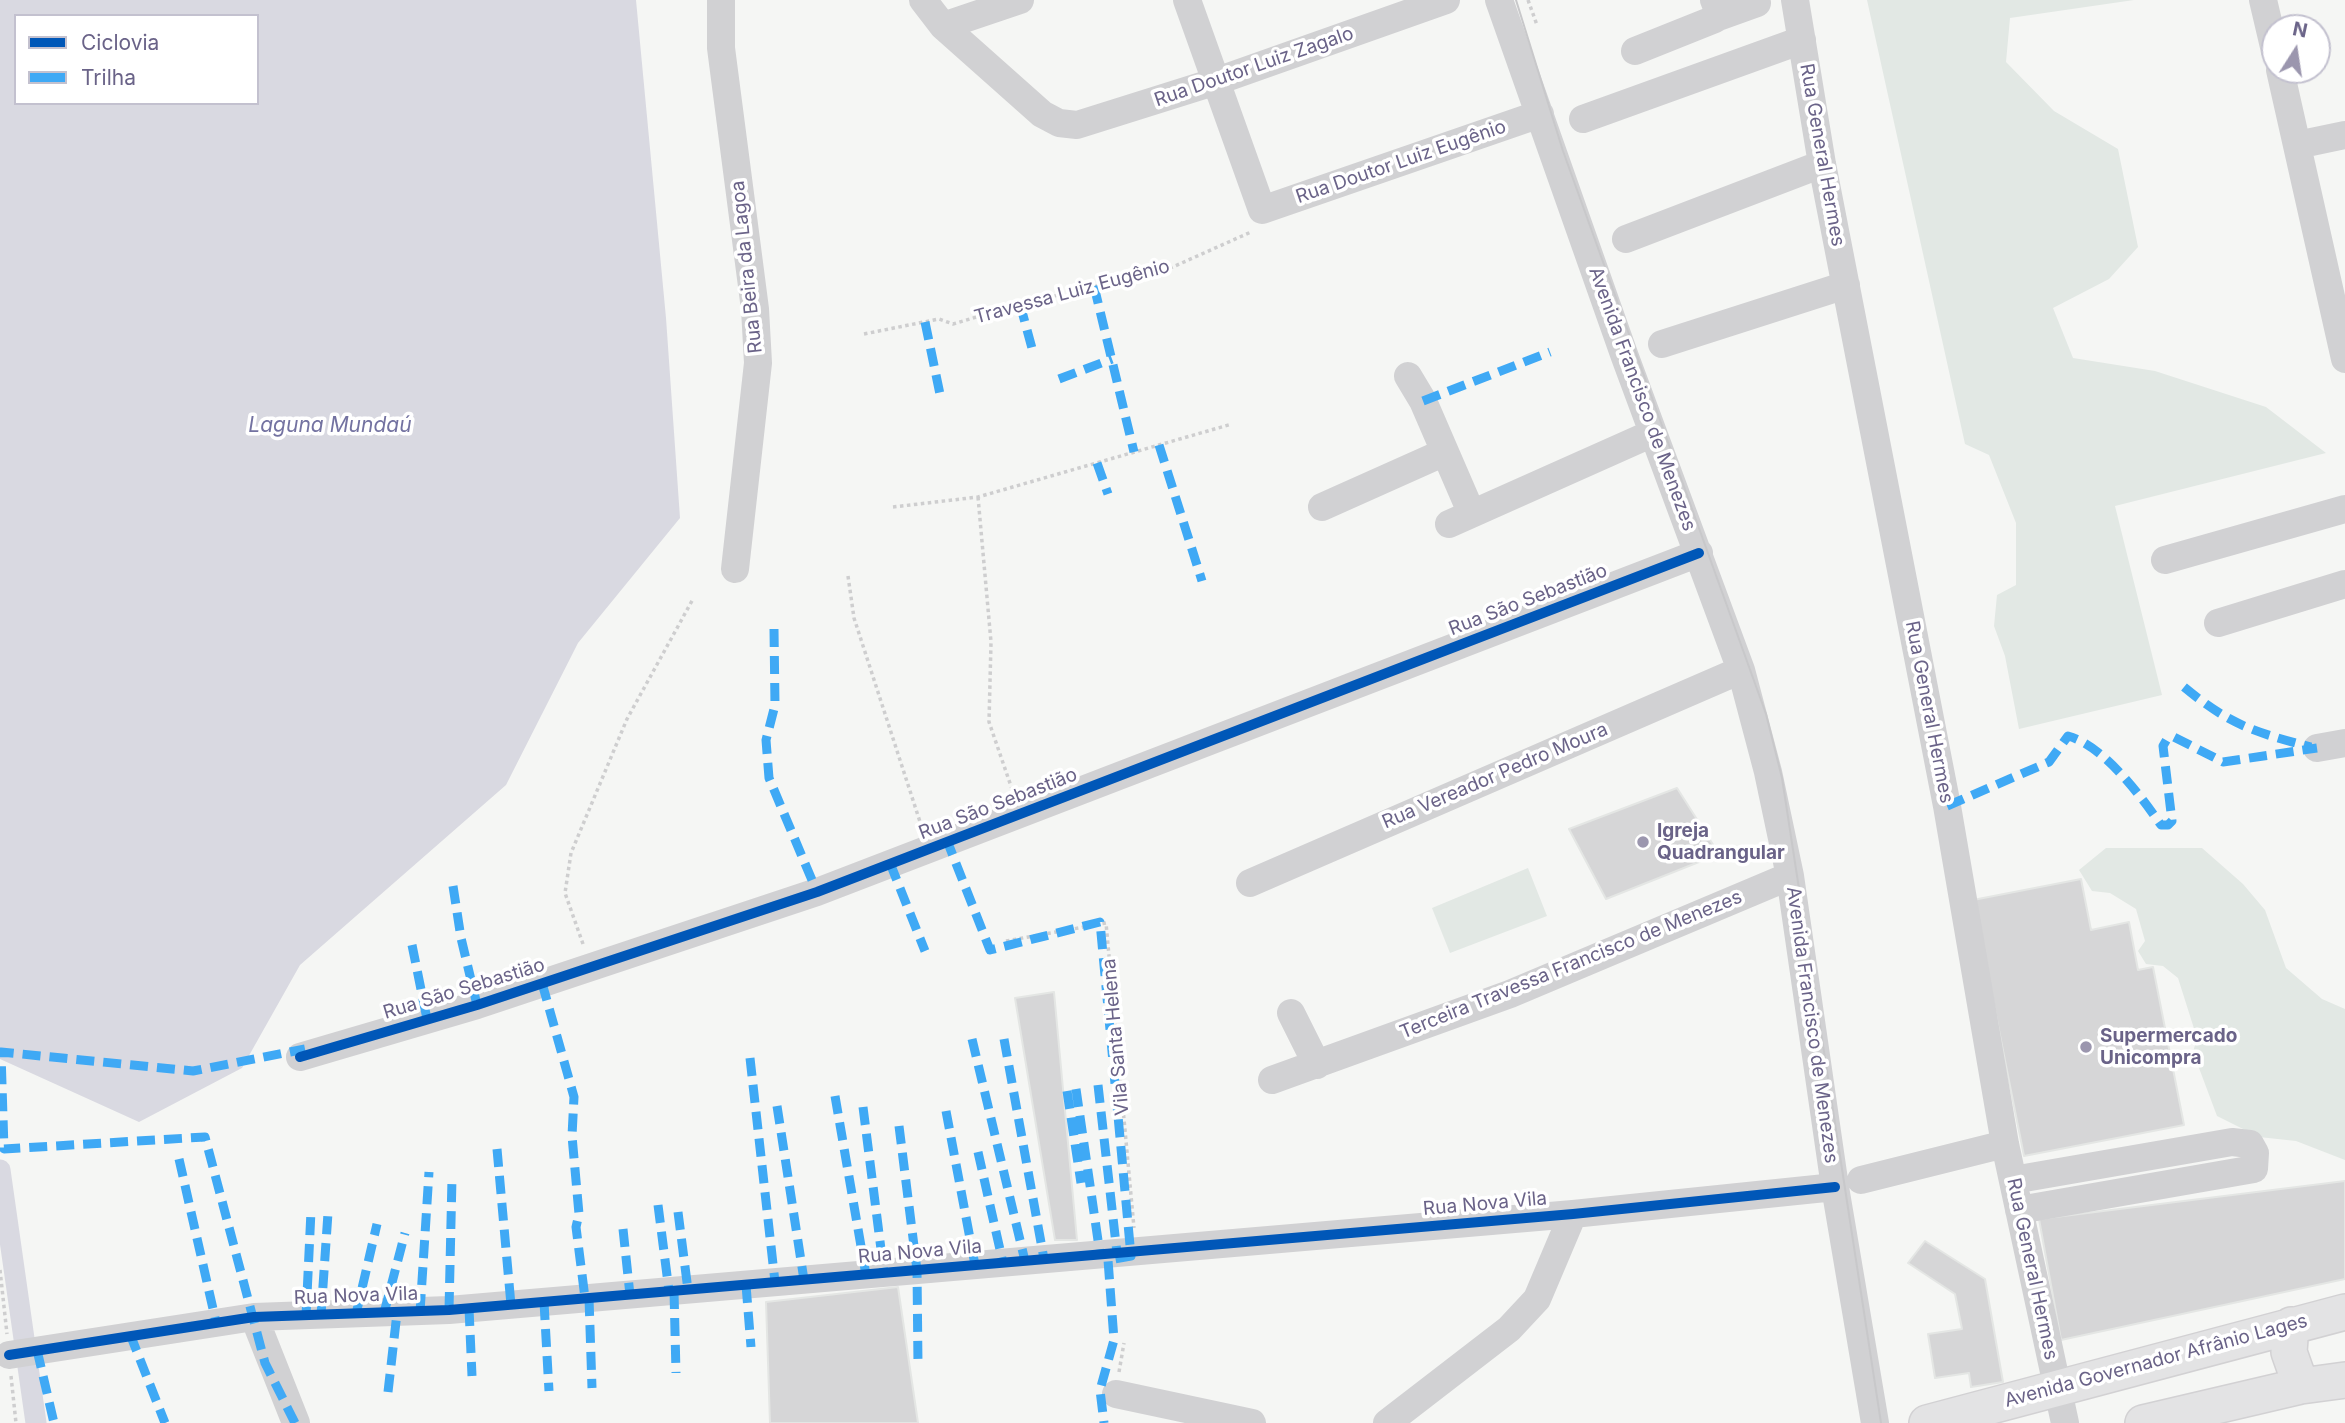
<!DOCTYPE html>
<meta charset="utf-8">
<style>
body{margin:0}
#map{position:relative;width:2345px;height:1423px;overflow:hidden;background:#f5f6f4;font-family:Inter,sans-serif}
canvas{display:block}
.legend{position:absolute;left:14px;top:14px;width:245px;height:91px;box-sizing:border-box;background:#fff;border:2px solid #c3c1cf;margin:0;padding:9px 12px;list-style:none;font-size:21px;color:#6a6388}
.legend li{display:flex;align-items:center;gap:14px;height:35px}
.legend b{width:35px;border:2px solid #c3c1cf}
.north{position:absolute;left:2261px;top:14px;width:70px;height:70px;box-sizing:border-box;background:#fff;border:2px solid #c3c1cf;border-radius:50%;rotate:12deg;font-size:19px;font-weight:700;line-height:28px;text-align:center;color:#6a6388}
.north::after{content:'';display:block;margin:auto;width:24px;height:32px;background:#9b96ae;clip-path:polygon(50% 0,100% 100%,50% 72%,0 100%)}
</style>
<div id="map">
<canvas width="2345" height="1423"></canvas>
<ul class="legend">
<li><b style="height:9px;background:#0057b8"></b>Ciclovia</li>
<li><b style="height:9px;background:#3fa9f5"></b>Trilha</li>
</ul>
<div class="north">N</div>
</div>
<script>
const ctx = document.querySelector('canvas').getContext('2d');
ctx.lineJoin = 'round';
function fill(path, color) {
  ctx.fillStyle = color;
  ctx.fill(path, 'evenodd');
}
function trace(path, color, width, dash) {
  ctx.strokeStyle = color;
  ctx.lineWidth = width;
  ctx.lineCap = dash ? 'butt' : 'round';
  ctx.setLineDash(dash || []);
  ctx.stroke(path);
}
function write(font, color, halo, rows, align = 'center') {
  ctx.font = font + ' Inter,sans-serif';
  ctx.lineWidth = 7;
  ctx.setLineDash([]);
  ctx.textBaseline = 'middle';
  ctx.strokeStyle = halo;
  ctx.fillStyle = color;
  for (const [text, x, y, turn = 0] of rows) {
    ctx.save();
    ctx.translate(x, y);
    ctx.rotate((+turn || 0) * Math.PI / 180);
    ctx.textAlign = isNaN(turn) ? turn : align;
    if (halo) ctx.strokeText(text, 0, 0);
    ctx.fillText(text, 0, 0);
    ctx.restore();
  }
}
const green = new Path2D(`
 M1867,0H2134L2010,18L2006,62L2054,111L2118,149L2138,247L2109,279L2053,308L2073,358L2155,371L2266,407L2326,453L2115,506L2162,695L2019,729L2005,656L1994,626L1997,595L2016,585V523L1989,455L1965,444Z
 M2106,848H2202L2243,884L2265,910L2286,968L2322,999L2345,1009V1160L2296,1141L2259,1137L2217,1116L2193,1052L2197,1038L2178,978L2163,966L2146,964L2138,951L2145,941L2136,909L2110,893L2092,891L2079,870Z
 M1528,868L1547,916L1450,953L1432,908Z`);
const water = new Path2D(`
 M0,0H636L666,318L680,518L578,643L506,785L300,965L242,1068L139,1122L0,1059ZM16,16H257V103H16Z`);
const canal = new Path2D(`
 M0,1170L36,1423`);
const building = new Path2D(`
 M1677,788L1719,854L1606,899L1569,829Z
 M2081,879L2091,930L2129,922L2138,970L2153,967L2184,1125L2024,1156L1973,900Z
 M1054,992L1077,1240H1055L1015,998Z
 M2345,1181V1279L2061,1340L2039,1219Z
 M1925,1241L1985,1279L2003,1382L1971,1387L1969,1373L1935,1378L1928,1334L1962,1329L1955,1294L1908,1263Z
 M898,1287L918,1423H770L766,1302Z`);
const path = new Path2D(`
 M1528,0L1537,25
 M864,334L939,319L953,324L1020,304L1166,270L1251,232
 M978,497L991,642L989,722L1013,792
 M893,507L978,497L1232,424
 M848,576L854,618L922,828
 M1006,941L1106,923L1134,1228
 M583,944L565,893L571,853L627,719L693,599
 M0,1270L7,1334
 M1119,1372L1124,1343
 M11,1376L16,1423`);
const minor = new Path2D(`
 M721,0V48L755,309L758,363L735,569
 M923,0L943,26L1042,114L1059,123L1077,125L1217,81L1446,0
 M1187,0L1262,210L1540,114
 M1499,0L1625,357L1741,670L1768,772L1790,876L1835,1187L1875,1423
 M1795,0L1822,164L1947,806L2005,1144L2065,1423
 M2263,0L2275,51
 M1718,17L1757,3
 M943,26L1020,0
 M1635,51L1715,19L1719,13L1714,0
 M2280,70L2345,359
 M1583,119L1802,40
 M2297,145L2345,135
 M1626,239L1822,164
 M1662,344L1846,285
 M1408,376L1423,401L1471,512
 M1322,507L1445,452
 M1449,524L1653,433
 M2165,560L2345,509
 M2218,623L2345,584
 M2317,748L2345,743
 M1250,883L1741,670
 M1291,1013L1317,1065
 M300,1057L477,1005L817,892L1699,553
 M1272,1080L1510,994L1790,876
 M1861,1180L2005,1144
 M2013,1180L2232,1142L2250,1144L2255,1153L2254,1169L2019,1210
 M254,1317L296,1423
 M9,1355L254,1317L449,1310L1573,1214L1835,1187
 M1116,1394L1252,1423
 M1387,1423L1509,1329L1537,1299L1573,1214`);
const major = new Path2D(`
 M2291,1325L2289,1352L2301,1386
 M1927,1423L2345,1312
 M2143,1423L2301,1386L2345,1380`);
const tram = new Path2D(`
 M1516,0L1563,151L1766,714L1782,778L1881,1423`);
const quiet = new Path2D(`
 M1094,286L1134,452
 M1020,304L1033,352
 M925,322L941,399
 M1059,379L1112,359
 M1423,401L1550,352
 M1159,445L1202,581
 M1097,463L1108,494
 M774,629L775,705L766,740L769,778L817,892
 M2184,687C2230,725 2254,732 2311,747
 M1947,806L2049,762L2068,736C2104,746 2140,795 2161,825H2168L2172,821L2163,746L2167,739L2174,737L2223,762L2317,748
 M946,838L990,950L1100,922L1131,1256L1108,1260L1114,1340L1100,1390L1104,1423
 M890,863L925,951
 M453,886L461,938L477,1005
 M412,945L427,1019
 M542,983L574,1097L572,1136L579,1214L576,1227L585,1298
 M972,1039L1025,1261
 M1004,1039L1044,1259
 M750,1058L775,1282
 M1098,1085L1117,1253
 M1076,1089L1100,1254
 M1067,1091L1081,1183
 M835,1096L866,1275
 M777,1106L804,1280
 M863,1107L884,1273
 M946,1111L975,1265
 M899,1126L917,1270L918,1365
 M497,1149L511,1305
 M978,1152L1003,1263
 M179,1159L216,1322
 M658,1205L669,1291
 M678,1212L688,1290
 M623,1229L630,1295
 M746,1285L751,1347
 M674,1291L676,1373
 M589,1298L592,1388
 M544,1302L549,1391
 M469,1308L472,1376
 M449,1310L452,1178
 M420,1312L429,1172
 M384,1313L405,1233
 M356,1314L377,1224
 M321,1315L328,1213
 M306,1316L311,1211
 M130,1334L165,1423
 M37,1350L54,1423
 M388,1392L397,1313
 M295,1423L265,1363L205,1137L4,1149L1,1052L193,1071L305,1049`);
const cycleway = new Path2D(`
 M300,1057L477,1005L817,892L1699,553
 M9,1355L254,1317L449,1310L1573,1214L1835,1187`);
const markers = [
 [1643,842,7,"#9b96ae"],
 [2086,1047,7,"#9b96ae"]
];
const streetNames = [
 ["Rua Doutor Luiz Zagalo",1254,67,-19],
 ["Rua General Hermes",1822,155,80],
 ["Rua Doutor Luiz Eugênio",1401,162,-19],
 ["Rua Beira da Lagoa",747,267,-96],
 ["Travessa Luiz Eugênio",1072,292,-15],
 ["Avenida Francisco de Menezes",1642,399,70],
 ["Rua São Sebastião",1528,600,-21],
 ["Rua General Hermes",1929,712,79],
 ["Rua Vereador Pedro Moura",1495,776,-23],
 ["Rua São Sebastião",998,804,-21],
 ["Terceira Travessa Francisco de Menezes",1571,965,-22],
 ["Rua São Sebastião",464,989,-17],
 ["Avenida Francisco de Menezes",1812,1025,82],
 ["Vila Santa Helena",1116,1037,-95],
 ["Rua Nova Vila",1485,1204,-5],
 ["Rua Nova Vila",920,1252,-5],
 ["Rua General Hermes",2032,1269,78],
 ["Rua Nova Vila",356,1296,-2],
 ["Avenida Governador Afrânio Lages",2156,1361,-15]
];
const poiNames = [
 ["Igreja",1657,831],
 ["Quadrangular",1657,853],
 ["Supermercado",2100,1036],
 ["Unicompra",2100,1058]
];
const waterNames = [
 ["Laguna Mundaú",330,426]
];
fill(green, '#e2e8e4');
fill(water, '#d9d9e1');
trace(canal, '#d9d9e1', 21);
fill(building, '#d6d6d7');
trace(building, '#e4e6e4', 2);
trace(major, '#d2d1d3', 38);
trace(path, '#cececf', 3.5, [3.5, 3.5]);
trace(minor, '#d1d1d3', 28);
trace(major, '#e3e3e4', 35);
trace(tram, '#c8c8ca', 2);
trace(quiet, '#3fa9f5', 9, [18, 9]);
trace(cycleway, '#0057b8', 10);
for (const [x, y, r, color] of markers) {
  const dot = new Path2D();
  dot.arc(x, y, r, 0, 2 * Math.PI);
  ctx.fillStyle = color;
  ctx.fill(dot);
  trace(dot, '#fff', 2.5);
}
write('19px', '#6a6388', '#fff', streetNames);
write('bold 19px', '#6a6388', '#fff', poiNames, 'left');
write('italic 21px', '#7372a1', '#fff', waterNames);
</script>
